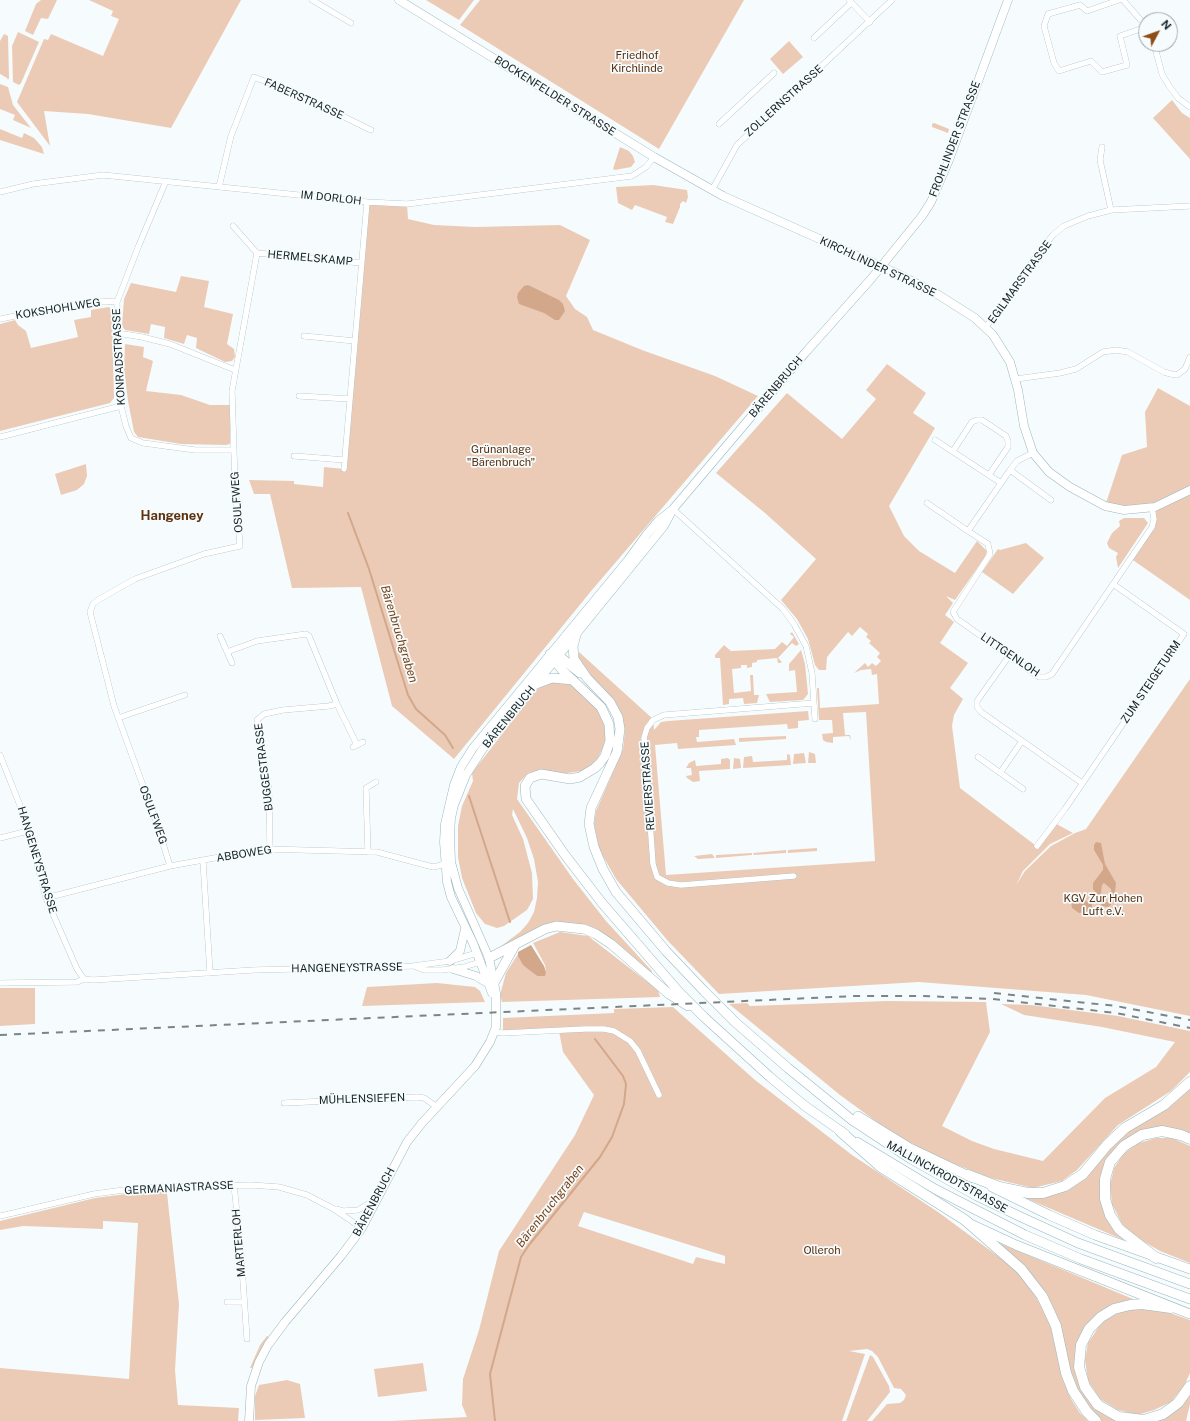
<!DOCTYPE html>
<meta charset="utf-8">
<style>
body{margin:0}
#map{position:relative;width:1190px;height:1421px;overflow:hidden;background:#f6fcfd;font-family:"Public Sans",sans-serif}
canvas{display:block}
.north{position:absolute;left:1138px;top:12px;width:40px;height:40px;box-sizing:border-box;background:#f6fcfd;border:1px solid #9ca4a6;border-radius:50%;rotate:49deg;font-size:11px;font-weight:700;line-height:16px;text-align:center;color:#152124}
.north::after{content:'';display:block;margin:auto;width:14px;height:18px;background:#8d4c18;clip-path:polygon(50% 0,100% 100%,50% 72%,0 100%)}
</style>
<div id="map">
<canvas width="1190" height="1421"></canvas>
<div class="north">N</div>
</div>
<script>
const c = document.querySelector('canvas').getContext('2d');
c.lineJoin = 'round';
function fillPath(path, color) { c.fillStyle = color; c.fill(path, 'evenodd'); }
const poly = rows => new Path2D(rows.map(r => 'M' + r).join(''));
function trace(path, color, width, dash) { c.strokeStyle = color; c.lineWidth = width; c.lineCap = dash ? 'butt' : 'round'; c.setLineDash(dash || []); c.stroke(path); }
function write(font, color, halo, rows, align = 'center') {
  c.font = font + ' "Public Sans",sans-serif'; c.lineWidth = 3.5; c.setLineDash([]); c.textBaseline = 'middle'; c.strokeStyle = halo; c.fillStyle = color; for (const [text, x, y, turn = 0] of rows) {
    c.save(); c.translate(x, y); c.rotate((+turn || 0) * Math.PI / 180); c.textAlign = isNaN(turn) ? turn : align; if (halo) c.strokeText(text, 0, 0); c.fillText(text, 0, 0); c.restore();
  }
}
fillPath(poly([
 [41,0,57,0,48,19,41,18,33,35,25,31,36,4],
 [89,0,241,0,171,128,88,114,44,111,50,146,17,102,44,39,48,40,51,34,103,56,119,19,111,16,113,11],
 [426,0,474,0,459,20],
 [480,0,744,0,659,149,460,25],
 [18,32,39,42,21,83,19,85,13,82,12,46],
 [4,34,8,36,9,78,8,80,7,78,0,74,0,41],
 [789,41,803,57,783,74,770,59],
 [0,84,8,87,13,105,31,128,13,120,15,115,0,109],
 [1172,100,1182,113,1190,118,1190,159,1153,118],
 [934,123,949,129,948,133,932,127,932,124],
 [0,129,22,138,24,133,34,138,42,147,44,154,0,140],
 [620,147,629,151,633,156,635,162,631,167,615,170,613,169],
 [653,185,687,190,688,197,686,203,683,201,680,204,680,207,673,224,665,222,667,217,635,205,632,210,618,203,616,187],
 [367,202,407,204,408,219,434,225,475,227,560,225,590,240,566,296,575,309,587,317,593,330,642,350,715,376,758,396,592,590,454,759,392,706,361,587,292,588,270,494,254,494,249,480,294,481,294,484,323,487,324,467,344,469],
 [181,276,209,281,204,307,233,314,227,344,234,349,235,357,232,361,225,362,196,348,197,338,187,335,184,344,164,338,165,327,151,324,149,334,125,330,122,326,124,299,131,283,176,292],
 [109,307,112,310,114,398,110,403,0,431,0,324,15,320,18,325,26,331,31,348,78,337,74,320,91,317,91,310],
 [125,344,144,347,143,357,153,361,146,391,181,395,210,405,230,405,230,444,226,445,181,444,138,437,134,432,128,401,124,369],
 [887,364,926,393,913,413,935,428,889,506,904,536,919,551,955,573,977,541,987,551,985,557,955,600,946,596,953,603,945,615,954,622,940,643,968,663,950,688,963,699,954,715,952,726,960,788,1035,845,1053,822,1073,833,1050,844,1023,871,1016,885,1025,871,1051,846,1075,833,1086,829,1190,679,1190,1016,1086,995,919,982,719,994,668,941,616,879,599,849,594,824,596,811,623,749,625,730,620,712,581,665,577,657,579,656,579,652,653,719,654,730,661,722,668,721,808,711,809,720,798,721,798,728,788,729,787,724,699,730,699,737,696,737,697,742,734,739,736,745,678,749,677,743,655,745,666,875,875,861,866,712,843,713,845,735,850,735,851,741,849,736,833,737,833,743,826,742,823,740,822,734,833,733,832,720,819,720,817,688,819,688,820,708,879,704,877,674,872,675,871,669,861,670,854,673,865,663,868,667,872,663,876,666,881,661,877,657,880,653,869,643,871,641,866,637,868,634,860,627,852,636,848,632,827,657,826,670,819,670,815,665,808,639,797,619,781,600,816,559,765,513,716,473,787,393,842,439,876,399,866,390],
 [1158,388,1190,406,1190,600,1130,558,1152,527,1153,508,1105,506,1122,455,1147,447,1145,412],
 [86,464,87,476,84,484,77,490,61,495,55,474],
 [1124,518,1144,518,1148,523,1118,568,1116,557,1118,553,1109,548,1107,543,1112,533,1120,526,1119,521],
 [1026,543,1044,558,1013,594,982,572,998,549,1000,550],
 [792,632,799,644,796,646,792,643,778,658,782,662,780,663,778,663,777,658,757,660,757,662,752,663,752,667,747,668,747,665,741,665,741,668,732,669,734,693,751,691,750,675,753,675,754,695,759,695,757,703,744,704,743,698,729,699,729,704,723,705,720,658,715,658,715,655,724,645,731,651,775,649,782,642,787,646,794,637,790,634],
 [801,650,805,664,808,694,803,700,770,702,766,694,797,692,795,670,789,671,789,664],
 [552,681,570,684,581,692,599,709,606,728,607,738,604,747,595,762,582,771,561,774,539,770,528,773,519,783,517,799,573,879,606,921,652,971,651,973,588,927,573,923,556,922,496,950,520,932,528,923,534,912,537,898,538,882,534,859,527,838,513,809,512,815,523,839,532,873,533,899,527,910,504,926,497,928,485,924,476,913,462,878,458,857,458,826,462,806,473,781,472,773,536,690],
 [786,736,786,739,739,742,739,738],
 [809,752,815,754,816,763,808,763],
 [804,753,806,763,793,764,794,754],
 [787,754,790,755,791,765,743,768,744,757,752,756,753,762,787,760],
 [728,758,730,760,730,769,699,771,700,781,693,782,687,778,686,776,692,775,691,768,686,768,689,763,695,760,696,766,721,764,721,759],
 [734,758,740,759,741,768,733,769],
 [817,848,817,851,788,853,788,850],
 [786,850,786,853,754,855,753,853],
 [752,853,752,855,716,858,716,855],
 [712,854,715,858,698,859,694,856],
 [560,932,588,936,658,990,660,997,502,1002,500,995,506,973,518,954,525,965,537,976,545,975,546,972,545,965,533,943],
 [437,983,475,987,480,991,485,1002,362,1006,367,987],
 [0,988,35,988,35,1024,0,1026],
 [887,1001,986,1002,990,1032,942,1126,972,1141,994,1149,1043,1161,1105,1098,1156,1067,1175,1042,1102,1027,1024,1015,1001,1004,1031,1005,1118,1016,1190,1031,1190,1072,1171,1091,1118,1125,1077,1170,1062,1181,1033,1188,991,1178,941,1159,892,1133,840,1095,729,1004,747,1003,750,1006],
 [673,1007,755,1080,852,1155,938,1212,1014,1268,1030,1288,1042,1307,1051,1328,1062,1378,1071,1399,1080,1413,1088,1421,872,1421,887,1404,900,1403,904,1400,906,1395,901,1389,894,1388,878,1357,872,1351,867,1349,849,1351,865,1354,842,1421,391,1421,467,1417,462,1405,463,1379,479,1330,499,1251,575,1135,594,1095,563,1052,559,1031,503,1033,503,1018,614,1013,614,1009],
 [584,1212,725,1256,725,1264,696,1257,693,1264,578,1226],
 [1190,1087,1190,1135,1146,1129,1133,1134,1117,1146,1101,1183,1124,1240,1023,1197,1053,1194,1117,1139],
 [1156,1138,1172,1138,1190,1146,1190,1263,1160,1251,1137,1238,1122,1224,1112,1204,1110,1185,1114,1168,1124,1153,1139,1143],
 [164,1191,167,1193,179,1304,175,1370,178,1405,239,1408,238,1421,0,1421,0,1368,129,1379,138,1223,103,1221,103,1229,23,1226,0,1230,0,1221,95,1198,142,1192],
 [999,1243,1133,1299,1122,1302,1099,1314,1076,1358,1097,1408,1106,1416,1120,1421,1100,1421,1076,1389,1069,1372,1056,1318],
 [1145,1308,1170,1313,1190,1320,1190,1373,1184,1386,1171,1402,1154,1410,1137,1415,1118,1410,1100,1399,1088,1381,1085,1360,1088,1343,1102,1322,1122,1311],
 [267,1336,269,1337,252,1368,250,1368,260,1345],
 [870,1355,873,1357,889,1386,890,1392,867,1421,846,1421],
 [423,1363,427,1391,378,1397,374,1369],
 [287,1380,300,1384,305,1418,255,1420,255,1396,259,1385],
 [1190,1395,1190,1404,1186,1421,1152,1421]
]), '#ebcbb6');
fillPath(poly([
 [528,285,559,300,563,304,565,311,559,320,555,320,544,313,519,304,517,297,518,293,524,286],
 [1096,842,1101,843,1105,864,1116,883,1114,902,1108,907,1101,906,1102,901,1111,903,1112,898,1111,889,1104,883,1102,885,1100,899,1092,901,1092,908,1086,912,1079,913,1072,908,1071,901,1073,896,1077,893,1085,901,1089,902,1096,893,1093,889,1093,883,1103,870,1103,865,1094,850,1094,845],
 [531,945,544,966,546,972,545,976,537,976,523,965,518,956,518,952]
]), '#d3a78a');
trace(poly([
 [348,513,369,569,408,695,416,709,445,735,453,748],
 [469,796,510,922],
 [495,1421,490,1374,521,1257,529,1245,600,1157,612,1137,624,1104,626,1084,623,1076,595,1039]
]), '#d3a78a', 2);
const minor = poly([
 [312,0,351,23],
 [849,0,870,22],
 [1119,0,1087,11,1080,5,1048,14,1044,26,1054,63,1059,71,1091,61,1102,72,1127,65,1120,36,1146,27],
 [1123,0,1146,26],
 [814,38,851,3],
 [1154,44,1162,74,1169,86,1178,98,1190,107],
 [719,124,774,73],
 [1102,147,1100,160,1111,210],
 [166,181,139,245,117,302,118,377,121,406,126,426,131,438,143,443,195,450,233,450],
 [219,187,231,136,254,77,299,95,371,130],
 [712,190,737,145,892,0],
 [0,192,33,184,103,175,367,202,407,204,632,176,646,167,654,157],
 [233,226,257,253,361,263],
 [0,319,69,305,102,301,117,302],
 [986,327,1040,251,1053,235,1064,226,1088,216,1111,210,1190,206],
 [117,333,142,337,170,344,235,370],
 [304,336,355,341],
 [1016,379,1060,373,1076,369,1103,352,1116,350,1128,352,1164,372,1171,374,1177,375,1185,369,1190,357],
 [299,396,350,399],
 [0,437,121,406],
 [935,440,1001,483],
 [953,451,972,422,977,420,982,420,1006,436,1008,441,1008,447,989,475],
 [1033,453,1017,461,1010,470,968,531,988,544,990,554,953,612,957,619,1039,677,1046,677,1052,674,1152,527,1154,519,1152,508],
 [294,456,345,460],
 [344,469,367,202],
 [1010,470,1051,500],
 [927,503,968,531],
 [673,509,783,609,794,624,806,646,812,673,815,719],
 [220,636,232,663],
 [227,652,257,641,306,634,309,636,337,704,357,745],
 [1009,656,977,701,977,707,981,712,1082,783],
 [118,718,185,695],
 [353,747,363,742],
 [0,755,25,818,46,898,77,969,84,979,93,980,254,970,413,966,450,961,477,953],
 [978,757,1023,789],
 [1000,773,1022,741],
 [0,838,28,831],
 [1037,846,1065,809,1184,634,1113,584],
 [270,848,269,790,257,720,264,714,283,710,329,706,337,704],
 [368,852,366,788,376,782],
 [203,861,210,973],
 [170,866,157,824,114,706,90,612,93,604,98,600,135,579,204,554,240,546,235,483,232,391,257,253],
 [794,876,681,885,668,883,657,877,653,864,644,738,647,728,653,720,664,715,814,703],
 [46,898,170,866,264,849,377,852,429,866,434,867,445,864],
 [414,966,424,970,442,970,464,967,480,962],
 [0,983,77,982,84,979],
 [494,1032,503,1033,585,1029,604,1029,614,1031,630,1041,638,1051,659,1095],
 [284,1103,417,1097,424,1098,437,1107],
 [234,1185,241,1252,247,1339],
 [336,1209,343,1211,358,1210,375,1200],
 [0,1216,94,1194,124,1190,157,1187,251,1185,279,1187,307,1195,332,1208,362,1228],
 [227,1302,244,1302]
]);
const secondary = poly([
 [399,0,654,157,723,196,896,273,937,294,975,318,993,335,1010,362,1018,390,1024,426,1033,453,1049,472,1070,487,1105,506,1124,510,1155,507,1190,490],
 [450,961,460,951,465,929],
 [453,969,476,976,489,984],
 [492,993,473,943,451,897,447,882,444,842,445,824,454,785,461,767,473,748,628,560,647,534,658,521,672,510],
 [249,1421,251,1386,259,1362,268,1345,285,1322,341,1256,362,1228,407,1142,422,1123,475,1066,490,1042,496,1027,496,993,489,958,458,888,451,862,450,834,451,818,454,805,466,775,482,750,664,526,673,509,805,353,871,279,922,216,931,202,949,160,1008,0]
]);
const trunk = poly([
 [576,635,573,646,574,659,587,678,610,702,618,717,620,729,617,752,591,808,589,824,594,847,603,869,616,892,666,951,704,991,735,1022,788,1068,852,1120,911,1159,977,1196,1021,1217,1078,1243,1190,1284],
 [550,654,562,670,601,707,609,724,610,741,605,756,600,763,595,768,580,777,570,779,541,774,530,778,525,786,526,799,565,855,602,903,679,992,704,1017,770,1077,805,1106,845,1134],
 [550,654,559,656,580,673],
 [536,684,552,678,573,680],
 [489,958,545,929,556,926,584,929,596,934,611,944,669,994,688,1006],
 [494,983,515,945],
 [858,1116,910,1148,973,1178],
 [857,1142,935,1189,1025,1235,1081,1259,1190,1299],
 [992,1187,1049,1215,1095,1235,1190,1269],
 [973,1225,1016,1245,1190,1314]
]);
const motorway = poly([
 [840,1131,881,1167,965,1220,1021,1269,1042,1296,1050,1313,1056,1326,1066,1373,1073,1391,1087,1412,1096,1421],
 [968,1175,999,1187,1028,1193,1043,1193,1065,1186,1083,1174,1107,1145,1125,1128,1164,1105,1190,1082],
 [1156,1258,1119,1229,1110,1215,1105,1199,1105,1179,1110,1162,1124,1146,1142,1135,1162,1131,1181,1135,1190,1139],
 [1171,1308,1142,1304,1130,1305,1114,1309,1101,1317,1089,1329,1081,1345,1079,1367,1085,1387,1098,1405,1119,1417,1144,1420,1163,1414,1178,1403,1190,1386]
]);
trace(minor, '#99b8bf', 6);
trace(secondary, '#99b8bf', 9);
trace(trunk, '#99b8bf', 10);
trace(motorway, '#99b8bf', 11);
trace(minor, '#fff', 5.5);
trace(secondary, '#fff', 8);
trace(trunk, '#fff', 9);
trace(motorway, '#fff', 10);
trace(poly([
 [994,993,1116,1006,1190,1020],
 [0,1035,855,996,923,996,993,999,1116,1013,1190,1028]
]), '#7b8587', 2, [7, 7]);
write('11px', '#592f0e', '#f6fcfd', [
 ["Friedhof",637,56],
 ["Kirchlinde",637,69],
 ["Grünanlage",501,450],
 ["\"Bärenbruch\"",501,463],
 ["KGV Zur Hohen",1103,899],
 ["Luft e.V.",1103,912],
 ["Olleroh",822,1251]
]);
write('11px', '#152124', '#f6fcfd', [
 ["BOCKENFELDER STRASSE",555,96,32],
 ["FABERSTRASSE",304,99,24],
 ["ZOLLERNSTRASSE",784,101,-42],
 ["FROHLINDER STRASSE",955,139,-69],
 ["IM DORLOH",331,198,6],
 ["HERMELSKAMP",310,258,5],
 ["KIRCHLINDER STRASSE",878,267,25],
 ["EGILMARSTRASSE",1020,282,-54],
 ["KOKSHOHLWEG",58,309,-9],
 ["KONRADSTRASSE",119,357,-93],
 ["BÄRENBRUCH",776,387,-50],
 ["OSULFWEG",237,502,-94],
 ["LITTGENLOH",1010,655,34],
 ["ZUM STEIGETURM",1151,682,-56],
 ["BÄRENBRUCH",509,717,-51],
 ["BUGGESTRASSE",264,767,-97],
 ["REVIERSTRASSE",648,786,-94],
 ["OSULFWEG",153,815,70],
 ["ABBOWEG",244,854,-9],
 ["HANGENEYSTRASSE",37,860,73],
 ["HANGENEYSTRASSE",347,968,-1],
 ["MÜHLENSIEFEN",362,1099,-2],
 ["MALLINCKRODTSTRASSE",947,1177,29],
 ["GERMANIASTRASSE",179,1188,-3],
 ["BÄRENBRUCH",374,1202,-62],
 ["MARTERLOH",239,1243,-95]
]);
write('italic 12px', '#763f13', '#f6fcfd', [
 ["Bärenbruchgraben",399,634,73],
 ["Bärenbruchgraben",550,1206,-52]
]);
write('bold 13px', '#5f320f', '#f6fcfd', [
 ["Hangeney",172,516]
]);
</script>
